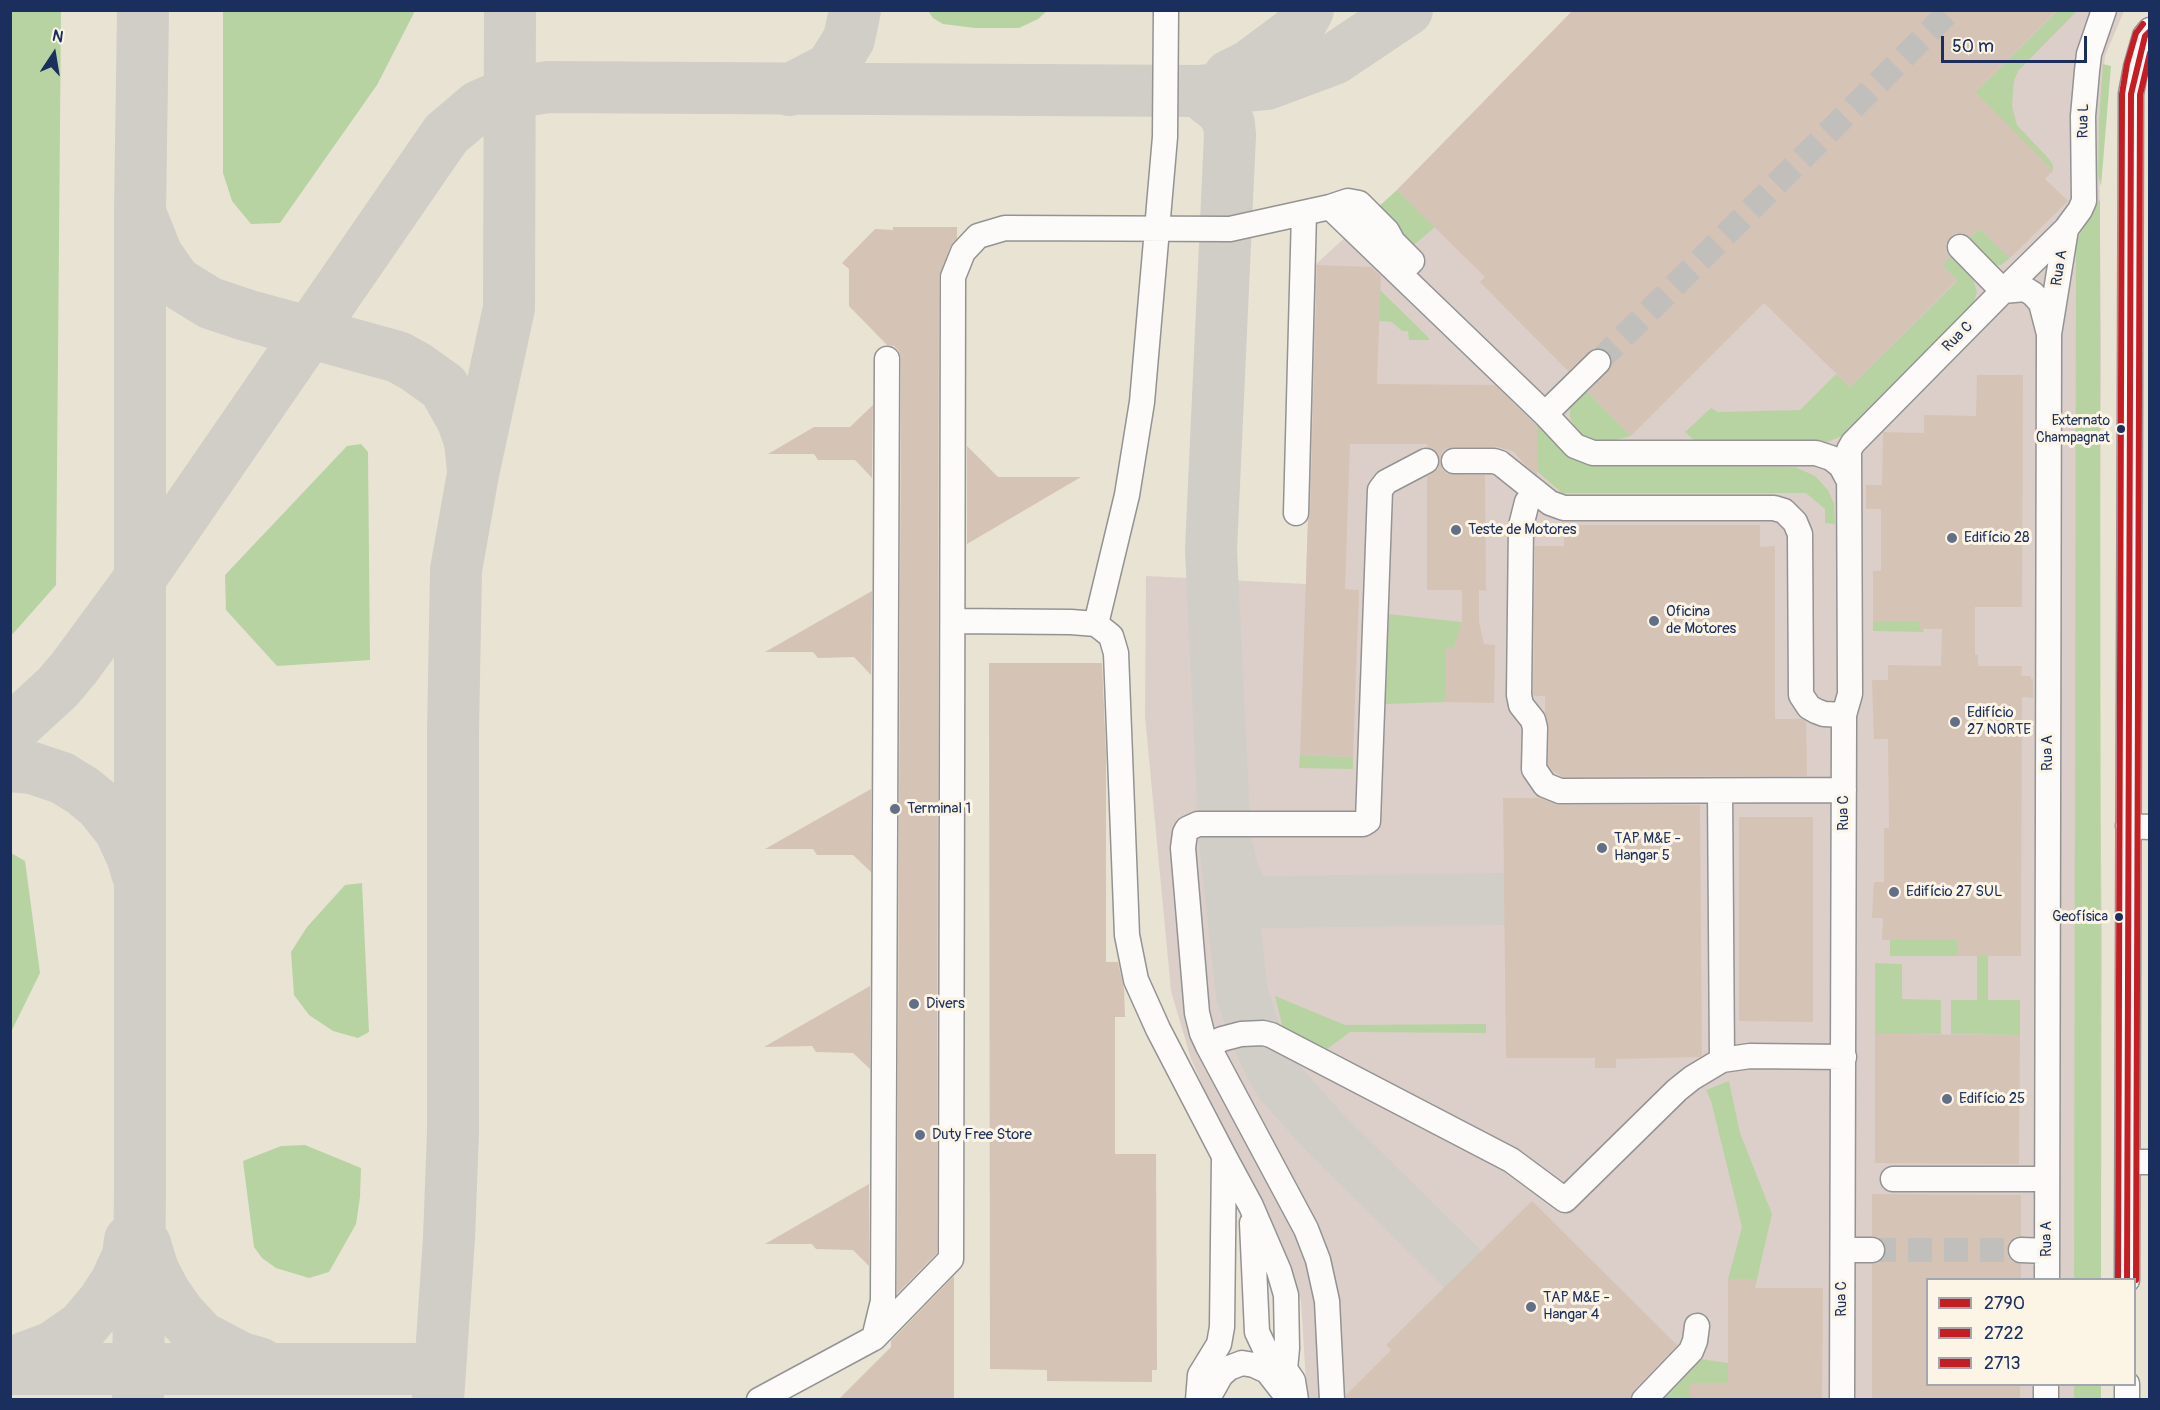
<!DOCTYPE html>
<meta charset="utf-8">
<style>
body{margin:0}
#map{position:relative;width:2160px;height:1410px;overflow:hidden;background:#e9e3d4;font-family:Pangolin,sans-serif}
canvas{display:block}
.frame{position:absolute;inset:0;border:12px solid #1b2f5e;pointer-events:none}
.legend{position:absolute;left:1926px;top:1278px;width:210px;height:108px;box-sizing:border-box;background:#fcf5e5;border:2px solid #a2a6af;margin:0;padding:8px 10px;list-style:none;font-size:18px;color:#1b2f5e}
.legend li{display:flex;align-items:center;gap:12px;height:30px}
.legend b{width:30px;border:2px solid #a2a6af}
.north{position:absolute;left:24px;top:24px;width:60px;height:60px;-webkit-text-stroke:4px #fcf5e5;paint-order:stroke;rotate:12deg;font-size:16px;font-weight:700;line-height:24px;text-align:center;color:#1b2f5e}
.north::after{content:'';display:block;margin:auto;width:21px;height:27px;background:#1b2f5e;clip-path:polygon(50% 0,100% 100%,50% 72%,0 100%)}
.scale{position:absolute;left:1941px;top:36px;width:146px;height:27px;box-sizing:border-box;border:3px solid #1b2f5e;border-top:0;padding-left:8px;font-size:18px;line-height:21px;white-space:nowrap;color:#1b2f5e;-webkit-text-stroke:4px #fcf5e5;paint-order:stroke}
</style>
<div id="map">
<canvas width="2160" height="1410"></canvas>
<div class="frame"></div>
<ul class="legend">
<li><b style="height:8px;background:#c61d23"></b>2790</li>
<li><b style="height:8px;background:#c61d23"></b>2722</li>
<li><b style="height:8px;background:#c61d23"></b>2713</li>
</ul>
<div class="north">N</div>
<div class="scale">50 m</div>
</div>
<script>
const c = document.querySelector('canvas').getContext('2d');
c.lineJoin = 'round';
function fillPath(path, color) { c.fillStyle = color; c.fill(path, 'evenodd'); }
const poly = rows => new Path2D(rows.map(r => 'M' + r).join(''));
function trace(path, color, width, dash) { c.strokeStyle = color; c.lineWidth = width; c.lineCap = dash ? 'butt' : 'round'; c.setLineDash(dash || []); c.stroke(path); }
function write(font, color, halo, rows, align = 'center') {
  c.font = font + ' Pangolin,sans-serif'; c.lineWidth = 6; c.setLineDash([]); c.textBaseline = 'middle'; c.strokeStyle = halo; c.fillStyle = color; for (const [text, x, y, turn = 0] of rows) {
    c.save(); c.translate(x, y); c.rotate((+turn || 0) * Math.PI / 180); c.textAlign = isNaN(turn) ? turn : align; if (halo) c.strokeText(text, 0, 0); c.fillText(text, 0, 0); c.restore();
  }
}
fillPath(poly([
 [1573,11,2124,11,2105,56,2099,118,2101,344,2099,690,2102,933,2101,1279,1928,1280,1928,1384,2101,1385,2101,1399,1307,1399,1301,1301,1295,1279,1281,1243,1205,1091,1191,1059,1171,991,1145,716,1146,576,1306,584,1315,265,1397,190]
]), '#dccfc9');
fillPath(poly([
 [11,10,61,11,56,585,11,636],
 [223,11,415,11,377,85,280,223,251,224,232,201,223,173],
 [928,11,1047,11,1038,19,1019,28,975,28,943,24,933,18],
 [2057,11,2077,11,2018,71,2014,81,2012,106,2017,125,2049,159,2053,165,2053,171,1975,92],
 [2103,64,2111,66,2101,186,2098,175,2099,118],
 [1397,190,1435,227,1415,244,1404,244,1374,211],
 [2100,199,2101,1279,2074,1280,2076,241],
 [1980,229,2010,258,2001,265,1994,265,1967,240],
 [1951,256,1973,279,1977,292,1973,305,1853,429,1842,436,1827,442,1818,442,1695,441,1685,432,1711,408,1718,412,1800,410,1836,374,1850,387,1957,281,1942,265],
 [1380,290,1429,338,1429,340,1409,340,1408,331,1402,331,1392,322,1379,321],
 [1584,388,1631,436,1603,443,1587,440,1579,433,1574,427,1570,417,1570,405],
 [1537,425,1572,457,1589,464,1795,467,1815,476,1828,490,1834,504,1835,524,1825,523,1825,509,1806,493,1562,493,1537,471],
 [361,444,368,452,370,660,277,666,226,610,225,575,347,446],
 [1389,614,1462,622,1454,648,1445,648,1445,702,1385,704],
 [1873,622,1919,622,1924,632,1873,631],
 [1300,755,1353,757,1353,769,1299,768],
 [11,853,25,861,40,973,11,1032],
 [362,883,369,1032,358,1038,333,1031,309,1015,294,995,291,952,307,927,345,885],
 [1890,940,1957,940,1957,956,1890,956],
 [1977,956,1988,956,1988,1000,2020,1000,2020,1035,1951,1034,1951,1000,1977,1000],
 [1875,963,1902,964,1902,999,1941,1000,1941,1034,1875,1034],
 [1275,996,1345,1025,1486,1024,1486,1033,1350,1032,1327,1049,1283,1029],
 [1729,1081,1740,1133,1772,1214,1755,1288,1755,1279,1728,1279,1742,1227,1711,1101,1706,1090],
 [305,1145,361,1168,360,1197,356,1224,329,1272,309,1278,276,1268,262,1258,254,1247,243,1161,281,1146],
 [1694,1358,1728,1363,1728,1383,1689,1383,1689,1399,1644,1400],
 [2074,1385,2101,1385,2101,1399,2074,1399]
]), '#b8d3a2');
trace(poly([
 [1229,76,1249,66,1296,31,1308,10],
 [789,90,831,68,849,39,855,10],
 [1198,91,1223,111,1229,124,1230,135,1211,550,1225,842,1242,994,1255,1033,1273,1071,1282,1085,1325,1133,1463,1269],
 [143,220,157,255,176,282,210,303,246,315,398,357,416,367,444,387,463,421,470,442,473,470],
 [10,731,58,687,74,668,141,577,446,134,479,106,509,93,548,87,1198,91,1267,84,1334,59,1407,10],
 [10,766,32,768,62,778,83,791,100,805,120,830,132,856,137,873],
 [1228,851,1233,873,1242,892,1249,897,1262,902,1503,899],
 [145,1244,153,1270,165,1293,179,1313,201,1337,241,1358,259,1363],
 [10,1363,53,1347,83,1326,103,1302,116,1282,128,1256,130,1240],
 [10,1369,440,1369],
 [138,1400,140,1187,140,213,143,10],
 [438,1400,449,1238,453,1132,453,734,456,570,473,474,509,308,510,10]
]), '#d0cec7', 52);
fillPath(poly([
 [1573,10,2057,10,1975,92,2053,171,2045,179,2068,201,2010,258,1980,229,1970,237,1963,233,1956,233,1951,236,1946,244,1946,251,1950,257,1942,265,1957,280,1850,387,1764,303,1631,436,1588,392,1611,366,1612,359,1609,352,1602,348,1594,348,1568,371,1480,282,1485,277,1397,190],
 [893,227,957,227,957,238,950,247,939,277,937,1253,897,1294,901,359,899,351,894,346,887,345,849,306,849,269,842,263,875,229,893,230],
 [1317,265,1371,267,1381,276,1377,384,1495,385,1537,426,1537,475,1525,465,1514,452,1498,447,1453,447,1446,449,1442,453,1440,460,1438,454,1433,449,1427,447,1427,444,1350,444,1345,589,1359,590,1353,757,1300,755,1308,521,1310,513],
 [1977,375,2023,375,2022,607,1975,607,1975,655,1978,655,1978,666,2022,666,2021,676,2031,676,2031,679,2033,679,2033,698,2022,697,2021,956,1957,956,1957,940,1882,940,1883,918,1872,918,1874,882,1884,882,1884,828,1889,828,1888,739,1874,739,1872,680,1888,680,1888,665,1941,666,1942,629,1919,629,1919,622,1873,622,1873,571,1881,571,1881,509,1866,509,1866,485,1882,485,1883,432,1924,433,1924,415,1976,416],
 [873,405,872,478,855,460,818,460,814,454,768,454,814,427,850,427],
 [967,446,998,477,1081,477,967,544],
 [1440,462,1442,469,1447,474,1485,475,1486,591,1479,590,1479,622,1484,644,1495,645,1494,703,1445,702,1445,647,1454,648,1462,622,1462,590,1427,590,1427,477,1438,469],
 [1564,525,1760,525,1760,547,1775,546,1775,719,1802,719,1806,722,1807,776,1563,777,1553,771,1548,765,1549,728,1545,713,1545,696,1534,696,1533,694,1535,546,1564,546],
 [872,591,871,675,854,657,818,658,813,652,765,652],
 [989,663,1102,663,1106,753,1106,962,1118,962,1124,989,1125,1017,1115,1017,1115,1154,1156,1154,1157,1370,1152,1370,1152,1382,1047,1381,1047,1370,990,1369],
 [871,789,871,872,853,855,817,855,813,849,765,849],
 [1503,798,1539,798,1560,805,1700,805,1702,1055,1700,1057,1616,1059,1616,1068,1595,1068,1595,1058,1506,1058],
 [1739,817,1813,817,1813,1022,1739,1021],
 [870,986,870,1069,853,1053,816,1052,812,1046,764,1047],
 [1875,1034,2020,1035,2019,1164,1875,1163],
 [869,1184,869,1266,853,1250,816,1249,812,1244,765,1244],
 [1872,1194,2021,1195,2021,1236,2015,1237,2009,1242,2007,1250,2008,1256,2013,1262,2021,1264,2021,1280,1928,1280,1928,1384,2020,1384,2020,1400,1872,1400,1872,1264,1880,1262,1885,1257,1886,1251,1884,1242,1879,1237,1872,1236],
 [1532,1201,1677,1345,1634,1390,1630,1400,1346,1400,1346,1395,1391,1350,1386,1345],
 [954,1276,954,1400,838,1400,891,1347,891,1341],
 [1728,1279,1755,1279,1755,1288,1823,1288,1822,1400,1689,1400,1689,1383,1728,1383]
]), '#d5c3b6');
trace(poly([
 [1598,362,1951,10],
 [1872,1250,2021,1250]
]), '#c0bfbc', 24, [24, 12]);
const minor = poly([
 [1330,207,1545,414],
 [1960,247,2003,291,2066,229,2080,210,2084,201,2083,116,2087,71,2089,54,2104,10],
 [887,359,883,1301,874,1338,951,1259,953,277,963,252,978,236,1005,228,1230,229,1330,207,1348,201,1359,203,1387,231,1393,242,1412,261,1400,273],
 [1598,362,1545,414,1575,446,1593,453,1816,453,1831,458,1841,466,1848,479],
 [1454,461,1494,461,1500,463,1550,503,1564,508,1774,508,1784,511,1795,522,1800,534,1801,695,1809,707,1816,711,1824,714,1844,715],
 [1535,491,1527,502,1521,526,1519,695,1521,705,1533,720,1535,728,1534,769,1545,785,1560,791,1844,790],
 [1296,513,1304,213],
 [953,621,1071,622,1096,624,1111,636,1116,653,1127,935,1136,980,1158,1029,1224,1156],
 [1096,624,1127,495,1142,402,1165,137,1166,10],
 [1720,791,1722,1060],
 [2128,826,2150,827],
 [1208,1046,1202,1033,1197,1013,1183,848,1185,833,1187,829,1198,824,1363,824,1368,821,1380,490,1386,482,1426,461],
 [2128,1162,2150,1162],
 [1893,1179,2047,1179],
 [1252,1223,1257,1332,1265,1349,1285,1369,1293,1381,1296,1400],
 [1843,1250,1872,1250],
 [2021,1250,2047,1251],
 [2047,1280,2049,334,2066,229],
 [2127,1280,2131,94,2136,67,2145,36,2150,30],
 [2127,1384,2127,1400],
 [759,1400,874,1338],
 [1198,1400,1200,1375,1219,1344,1222,1327,1224,1156,1251,1206,1279,1271,1286,1295,1287,1348,1285,1369,1280,1386],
 [1207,1400,1221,1375,1229,1368,1242,1363,1254,1365,1267,1371,1281,1389],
 [1332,1400,1327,1301,1318,1260,1306,1229,1208,1046,1222,1039,1241,1034,1263,1033,1271,1035,1511,1160,1565,1200,1677,1090,1692,1078,1722,1060,1750,1056,1844,1057],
 [1644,1400,1691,1351,1695,1341,1697,1326],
 [1842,1400,1844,722,1844,715,1850,694,1849,450,1853,443,2003,291,2025,289,2033,294,2041,303,2049,334],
 [2046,1400,2046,1384]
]);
trace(minor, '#939393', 27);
trace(minor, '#fcfbf9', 24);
trace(poly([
 [2127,1280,2131,94,2145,36,2150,31]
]), '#c61d23', 6);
trace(poly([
 [2136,1280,2140,95,2150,53]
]), '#c61d23', 6);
trace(poly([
 [2118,1280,2122,94,2127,64,2136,33,2143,24]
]), '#c61d23', 6);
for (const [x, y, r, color] of [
 [2121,429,5,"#1b2f5e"],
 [1456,530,6,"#636e87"],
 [1952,538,6,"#636e87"],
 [1654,621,6,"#636e87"],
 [1955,722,6,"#636e87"],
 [895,809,6,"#636e87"],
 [1602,848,6,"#636e87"],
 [1894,892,6,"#636e87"],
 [2119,917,5,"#1b2f5e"],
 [914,1004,6,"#636e87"],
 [1947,1099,6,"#636e87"],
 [920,1135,6,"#636e87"],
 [1531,1307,6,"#636e87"]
]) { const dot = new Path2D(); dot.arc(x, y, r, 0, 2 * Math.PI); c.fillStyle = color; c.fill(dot); trace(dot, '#fcf5e5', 2); }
write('14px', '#1b2f5e', '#fcf5e5', [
 ["Externato",2110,421],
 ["Champagnat",2110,438],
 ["Geofísica",2108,917]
], 'right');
write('15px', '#1b2f5e', '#fcf5e5', [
 ["Rua L",2084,121,-89],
 ["Rua A",2060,268,-81],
 ["Rua C",1958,337,-45],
 ["Rua A",2048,753,-90],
 ["Rua C",1844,813,-90],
 ["Rua A",2047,1239,-90],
 ["Rua C",1842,1299,-90]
]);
write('15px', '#1b2f5e', '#fcf5e5', [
 ["Teste de Motores",1468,530],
 ["Edifício 28",1964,538],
 ["Oficina",1666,612],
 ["de Motores",1666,629],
 ["Edifício",1967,713],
 ["27 NORTE",1967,730],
 ["Terminal 1",907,809],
 ["TAP M&E -",1614,839],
 ["Hangar 5",1614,856],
 ["Edifício 27 SUL",1906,892],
 ["Divers",926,1004],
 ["Edifício 25",1959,1099],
 ["Duty Free Store",932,1135],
 ["TAP M&E -",1543,1298],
 ["Hangar 4",1543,1315]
], 'left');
</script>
